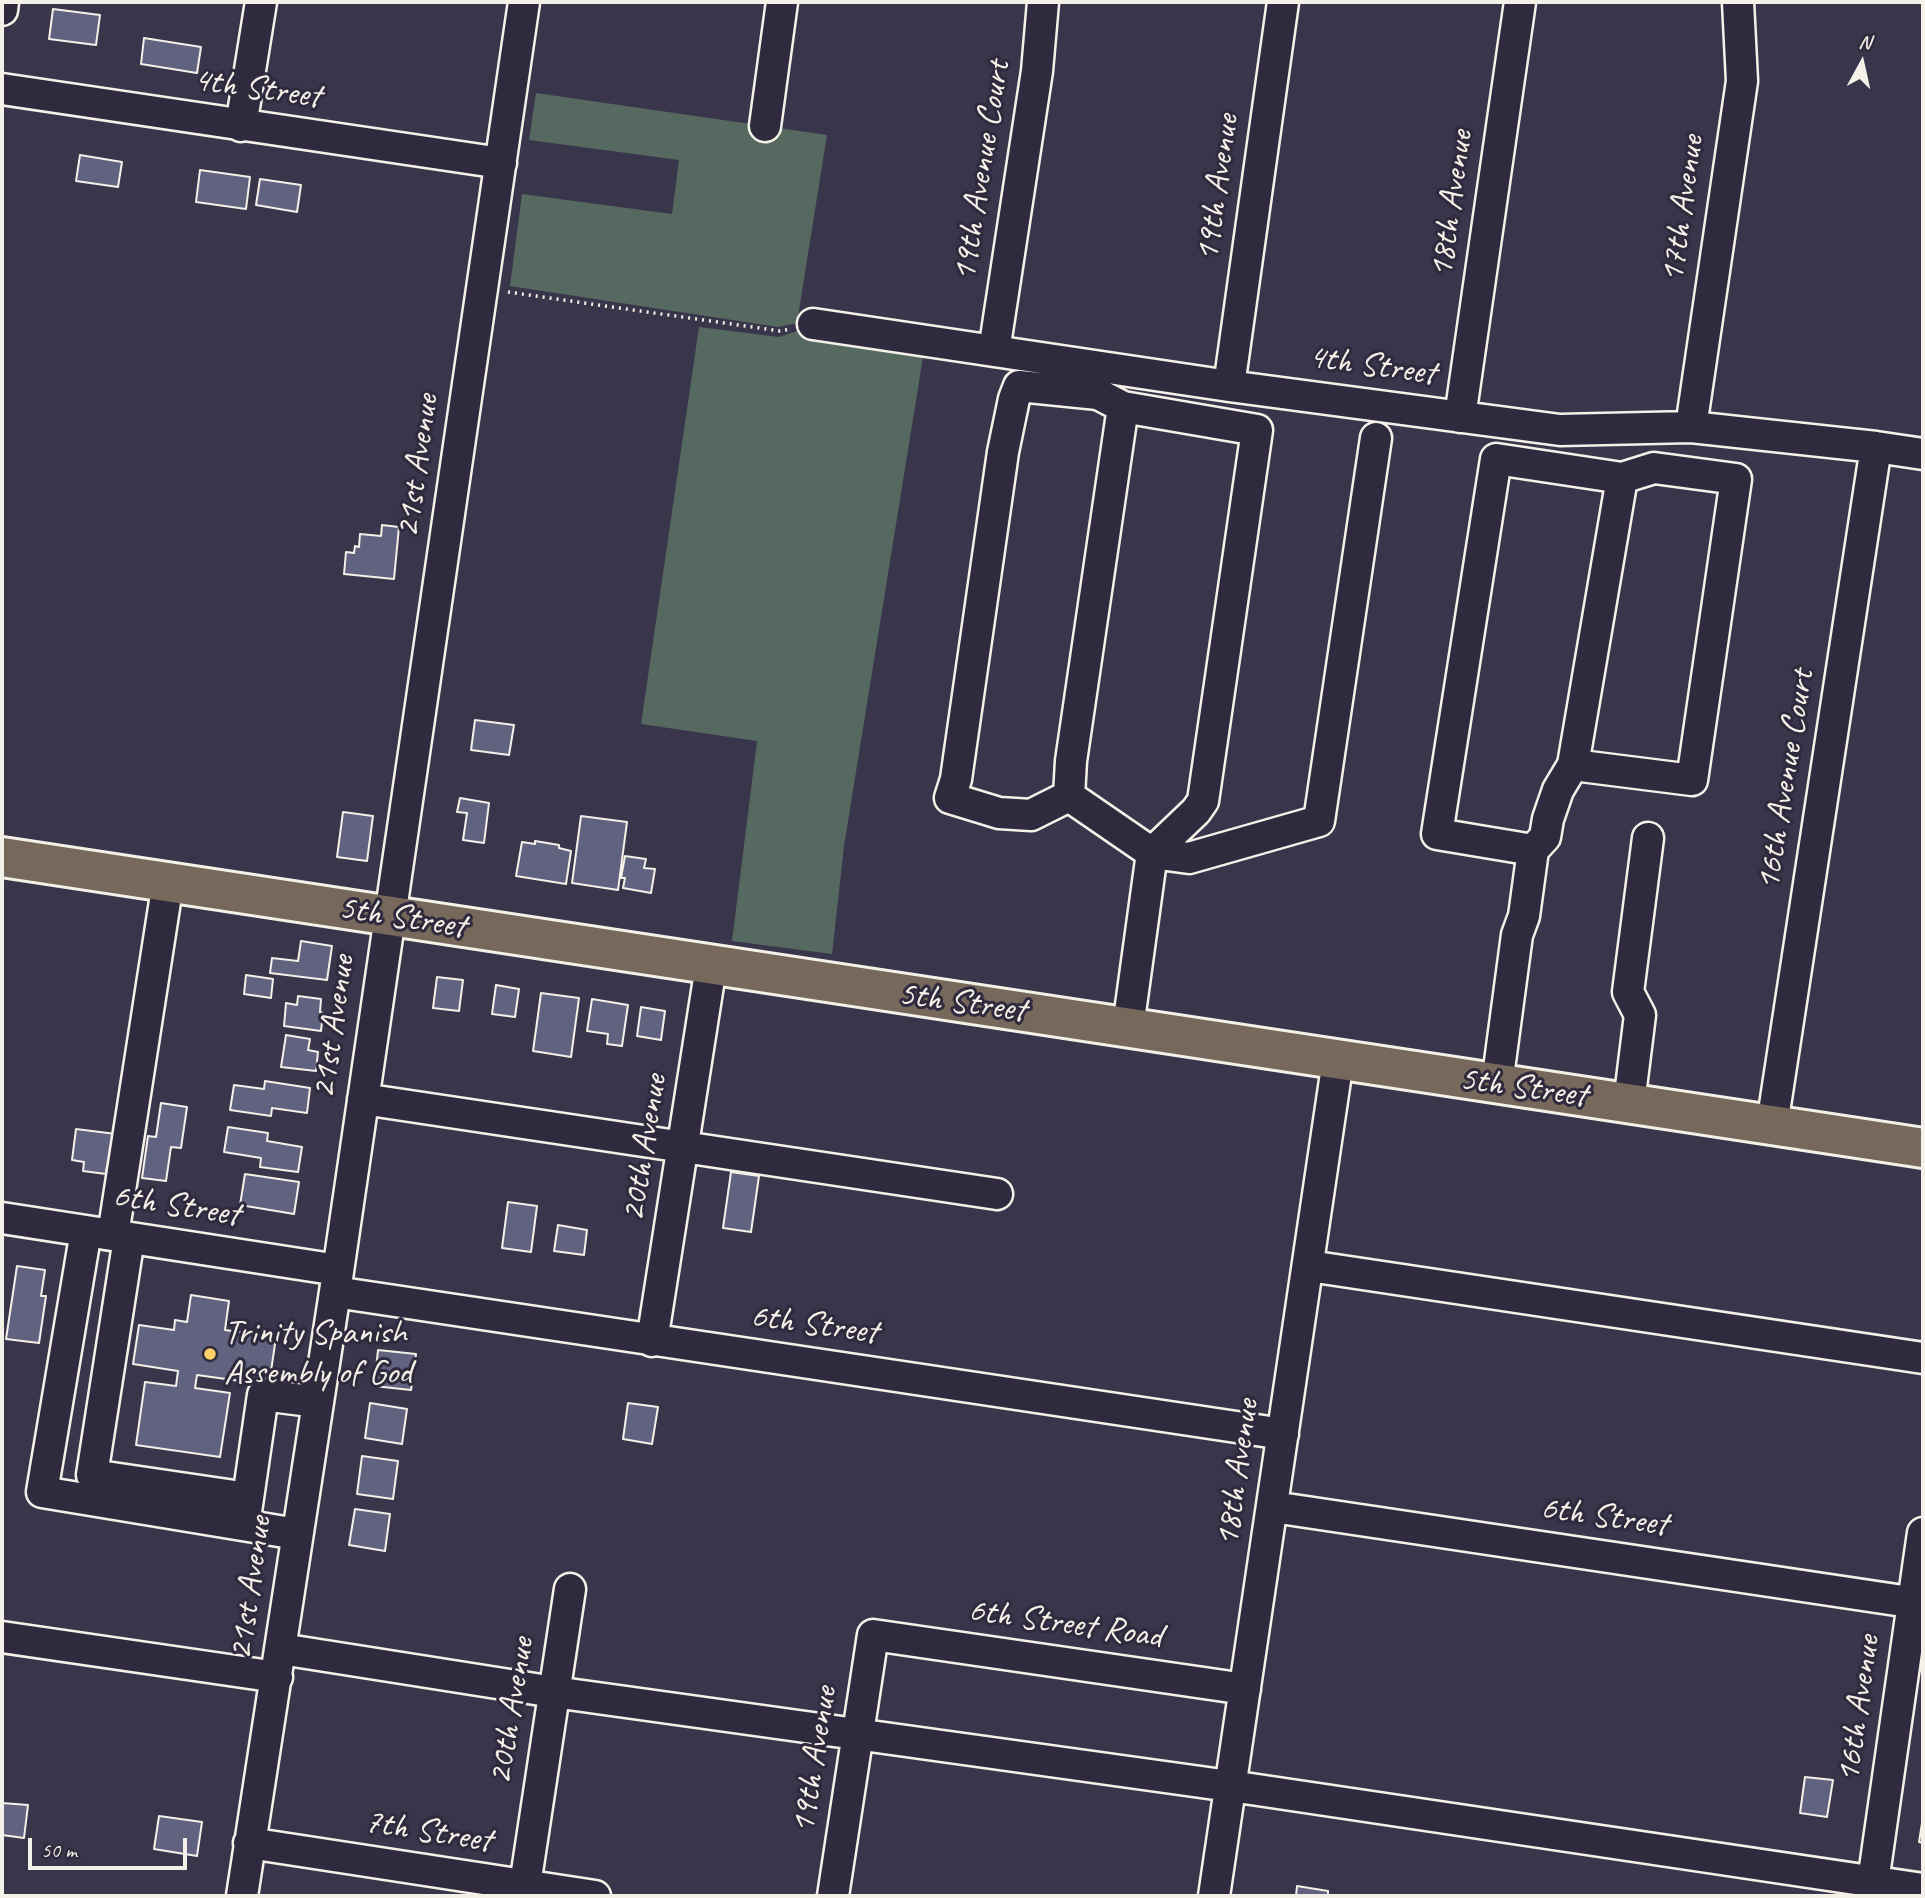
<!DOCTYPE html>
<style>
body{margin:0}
#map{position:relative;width:1925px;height:1898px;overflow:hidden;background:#39354a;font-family:Caveat,sans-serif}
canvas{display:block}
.frame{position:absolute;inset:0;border:4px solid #f4f1e8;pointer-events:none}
.north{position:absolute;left:1827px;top:28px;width:70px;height:70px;-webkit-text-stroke:5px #2f2a3d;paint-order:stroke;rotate:8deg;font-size:19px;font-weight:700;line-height:28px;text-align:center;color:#f4f1e8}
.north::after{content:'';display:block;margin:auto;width:24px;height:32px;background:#f4f1e8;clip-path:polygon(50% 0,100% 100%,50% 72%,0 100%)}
.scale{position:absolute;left:28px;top:1838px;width:159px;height:32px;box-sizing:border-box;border:4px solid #f4f1e8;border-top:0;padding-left:9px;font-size:21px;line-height:24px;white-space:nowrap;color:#f4f1e8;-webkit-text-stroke:5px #2f2a3d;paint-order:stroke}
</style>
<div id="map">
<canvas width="1925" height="1898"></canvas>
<div class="frame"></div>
<div class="north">N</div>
<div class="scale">50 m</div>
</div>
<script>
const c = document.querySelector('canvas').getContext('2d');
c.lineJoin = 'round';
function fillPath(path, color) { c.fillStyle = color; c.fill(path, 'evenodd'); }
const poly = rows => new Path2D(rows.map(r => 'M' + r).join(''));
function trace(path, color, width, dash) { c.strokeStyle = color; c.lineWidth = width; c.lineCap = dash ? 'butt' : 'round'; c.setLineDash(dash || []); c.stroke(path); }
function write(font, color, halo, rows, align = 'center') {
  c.font = font + ' Caveat,sans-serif'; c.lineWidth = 6; c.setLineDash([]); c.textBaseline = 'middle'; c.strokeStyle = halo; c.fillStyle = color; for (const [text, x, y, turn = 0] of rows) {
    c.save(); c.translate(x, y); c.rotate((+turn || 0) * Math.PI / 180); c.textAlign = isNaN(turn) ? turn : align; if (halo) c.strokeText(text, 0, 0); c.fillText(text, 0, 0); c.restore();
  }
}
fillPath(poly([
 [536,93,827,135,797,323,778,327,510,286,522,194,672,214,679,160,529,140],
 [699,327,779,337,800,330,924,351,844,846,832,954,732,941,757,741,641,724]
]), '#566961');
const building = poly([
 [53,9,100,15,96,45,49,39,53,9],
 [144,38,201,47,197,73,141,64,144,38],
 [80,155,122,162,118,187,76,181,80,155],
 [200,170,250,177,246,209,196,202,200,170],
 [260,179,301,185,297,212,256,205,260,179],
 [382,525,399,527,394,579,344,574,346,552,354,553,355,546,359,547,360,534,381,536,382,525],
 [475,720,514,725,509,755,471,750,475,720],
 [460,798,489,803,484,843,463,840,467,813,457,812,460,798],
 [343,812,373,816,367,861,337,857,343,812],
 [581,816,627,822,618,890,572,883,581,816],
 [535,841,559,845,559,848,571,851,566,884,516,876,522,842,535,844,535,841],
 [625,856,646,859,644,868,655,869,651,893,623,888,625,878,621,878,625,856],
 [301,941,332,946,327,980,270,973,272,958,298,961,301,941],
 [246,975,273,979,271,998,244,994,246,975],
 [437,977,463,980,459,1011,433,1008,437,977],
 [496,985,519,989,515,1017,492,1014,496,985],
 [541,993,579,998,571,1057,533,1051,541,993],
 [298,996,321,999,320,1012,323,1013,321,1031,284,1026,286,1003,297,1005,298,996],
 [592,999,628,1005,622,1046,607,1044,608,1034,587,1031,592,999],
 [641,1007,665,1011,661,1040,637,1036,641,1007],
 [286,1035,310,1039,308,1050,318,1052,316,1071,281,1067,286,1035],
 [265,1081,310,1088,307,1113,272,1108,271,1116,230,1110,234,1085,264,1089,265,1081],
 [161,1103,187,1107,181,1148,171,1147,166,1181,142,1178,148,1136,156,1137,161,1103],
 [228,1127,268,1133,267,1141,302,1147,298,1172,260,1167,261,1158,224,1152,228,1127],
 [76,1129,116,1134,112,1166,107,1166,106,1174,83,1171,84,1162,72,1160,76,1129],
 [731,1172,759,1176,751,1232,723,1228,731,1172],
 [245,1174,299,1182,294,1214,240,1205,245,1174],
 [508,1202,537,1206,531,1252,502,1248,508,1202],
 [558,1225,587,1230,584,1255,554,1251,558,1225],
 [17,1266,45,1270,41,1296,46,1296,39,1343,6,1339,17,1266],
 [191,1295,229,1301,225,1330,276,1337,269,1385,197,1375,195,1388,230,1393,220,1457,136,1445,145,1382,176,1386,178,1371,133,1364,139,1325,174,1330,175,1320,187,1322,191,1295],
 [378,1350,416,1354,411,1390,374,1386,378,1350],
 [370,1403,407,1409,402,1444,365,1438,370,1403],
 [628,1403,658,1407,652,1444,623,1439,628,1403],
 [362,1456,398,1461,393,1499,357,1494,362,1456],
 [355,1509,390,1514,385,1551,349,1545,355,1509],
 [1805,1777,1833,1780,1827,1817,1800,1813,1805,1777],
 [2,1803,28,1805,24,1838,2,1835,2,1803],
 [159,1816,202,1822,197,1856,154,1849,159,1816],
 [1923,1817,1923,1843,1919,1842,1923,1817],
 [1297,1886,1328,1891,1328,1896,1296,1896,1297,1886]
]);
fillPath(building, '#606280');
trace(building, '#f4f1e8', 2);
const minor = poly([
 [2,10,3,2],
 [2,89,501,163],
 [241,126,261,2],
 [765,126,782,2],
 [813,324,1229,386,1560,430,1691,427,1876,447,1923,454],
 [994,351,1037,71,1043,2],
 [1229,386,1283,2],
 [1460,417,1520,2],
 [1691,427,1742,81,1738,2],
 [1573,765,1692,780,1736,479,1654,468,1622,478,1496,459,1437,834,1533,850,1545,837,1548,819,1558,790,1573,765,1622,478],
 [1069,796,1071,761,1123,407],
 [1152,853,1189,858,1319,821,1376,438],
 [1128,1027,1152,853,1069,796,1031,815,999,813,950,798,956,779,1003,452,1014,399,1019,386,1098,394,1123,407,1257,430,1203,801,1196,811,1152,853],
 [1497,1084,1517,935,1524,916,1533,850],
 [363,1099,997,1194],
 [1629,1103,1640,1015,1628,992,1648,838],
 [1772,1125,1876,447],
 [2,1218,338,1270],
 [86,1231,42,1492,297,1534],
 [113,1235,168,882],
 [129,1238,92,1475,248,1498,244,1525],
 [1309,1266,1923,1358],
 [335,1292,1283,1434],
 [652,1341,711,966],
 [248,1498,263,1395,318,1402],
 [1273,1507,1923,1604],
 [2,1637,277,1677],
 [281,1649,554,1692,1251,1789,1923,1889],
 [249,1843,595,1896],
 [525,1885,570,1589],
 [242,1896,335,1292,524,2],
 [833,1896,873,1635,1245,1689],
 [1214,1896,1338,1060],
 [1871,1896,1923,1533]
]);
const major = poly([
 [2,857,1923,1148]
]);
trace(minor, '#f4f1e8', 35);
trace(major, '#f4f1e8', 44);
trace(poly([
 [508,292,780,331,791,329]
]), '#f4f1e8', 3.5, [2, 5]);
trace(minor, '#2f2a3d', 30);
trace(major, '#76695c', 38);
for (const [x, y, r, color] of [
 [210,1354,7,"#ffd166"]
]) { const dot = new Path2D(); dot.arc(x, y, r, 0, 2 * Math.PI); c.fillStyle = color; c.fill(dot); trace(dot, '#2f2a3d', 2.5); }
write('35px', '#f4f1e8', '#2f2a3d', [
 ["4th Street",257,89,8],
 ["19th Avenue Court",982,171,-81],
 ["19th Avenue",1218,188,-82],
 ["18th Avenue",1452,204,-82],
 ["17th Avenue",1683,209,-82],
 ["4th Street",1372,366,8],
 ["21st Avenue",418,466,-82],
 ["16th Avenue Court",1786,780,-81],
 ["5th Street",402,918,9],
 ["5th Street",962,1003,8],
 ["21st Avenue",334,1027,-82],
 ["5th Street",1523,1088,8],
 ["20th Avenue",645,1148,-81],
 ["6th Street",176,1206,9],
 ["6th Street",814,1325,8],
 ["18th Avenue",1238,1473,-82],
 ["6th Street",1604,1517,8],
 ["21st Avenue",251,1588,-82],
 ["6th Street Road",1065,1624,8],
 ["16th Avenue",1859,1709,-82],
 ["20th Avenue",512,1711,-81],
 ["19th Avenue",815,1760,-81],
 ["7th Street",428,1832,9]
]);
write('35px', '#f4f1e8', '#2f2a3d', [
 ["Trinity Spanish",224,1334],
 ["Assembly of God",224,1374]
], 'left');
</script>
